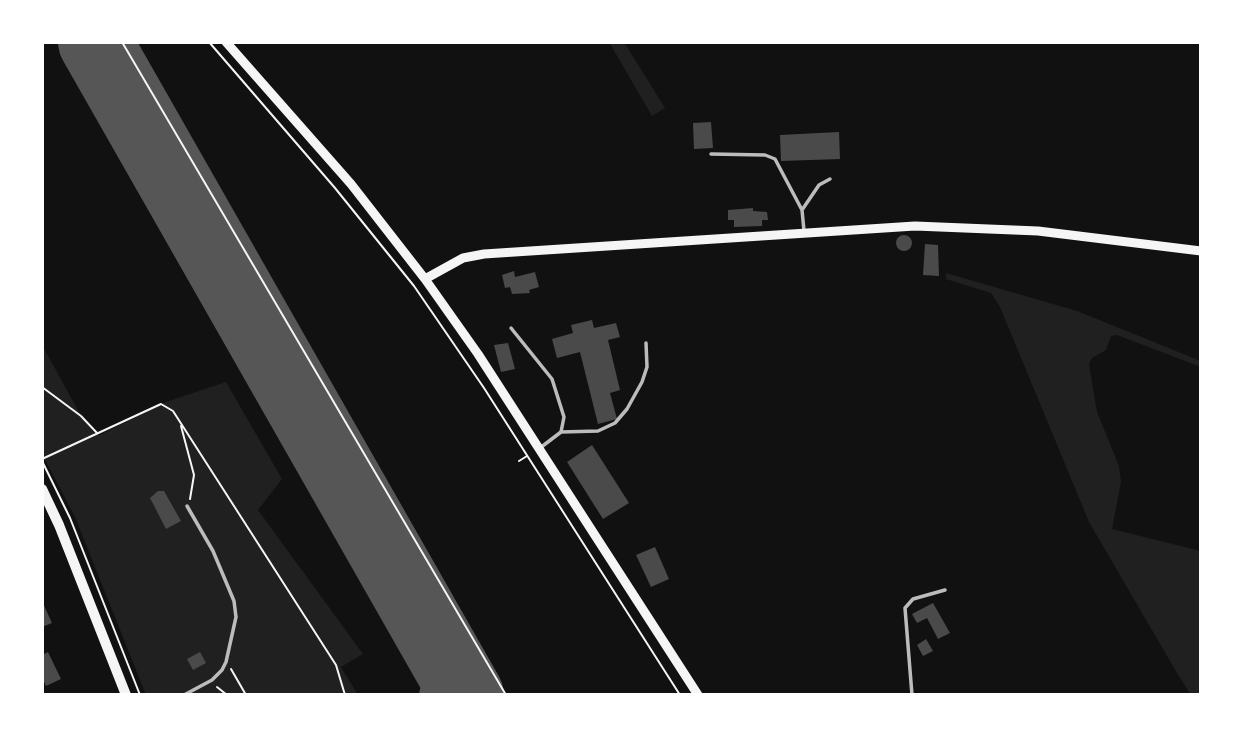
<!DOCTYPE html>
<style>
body{margin:0}
#map{position:relative;width:1243px;height:737px;overflow:hidden;background:#111;font-family:Spectral,serif}
canvas{display:block}
.frame{position:absolute;inset:0;border:44px solid #fff;pointer-events:none}
</style>
<div id="map">
<canvas width="1243" height="737"></canvas>
<div class="frame"></div>
</div>
<script>
const c = document.querySelector('canvas').getContext('2d');
c.lineJoin = 'round';
function fillPath(path, color) { c.fillStyle = color; c.fill(path, 'evenodd'); }
const poly = rows => new Path2D(rows.map(r => 'M' + r).join(''));
function trace(path, color, width, dash) { c.strokeStyle = color; c.lineWidth = width; c.lineCap = dash ? 'butt' : 'round'; c.setLineDash(dash || []); c.stroke(path); }
fillPath(poly([
 [609,42,624,42,665,108,652,116],
 [946,273,1077,311,1201,361,1201,367,1117,335,1111,336,1106,350,1092,358,1089,364,1097,412,1119,466,1121,482,1112,529,1201,551,1201,695,1191,695,1177,673,1089,522,1000,307,991,293,946,279],
 [42,345,79,412,94,433,100,435,166,402,226,382,282,479,258,510,363,654,341,667,358,695,146,695,75,517,42,454]
]), '#202020');
trace(poly([
 [434,695,445,655]
]), '#565656', 30);
trace(poly([
 [95,42,467,695]
]), '#565656', 74);
fillPath(poly([
 [711,122,713,148,694,149,693,123],
 [839,132,840,159,781,161,780,135],
 [753,208,753,211,767,212,768,220,762,220,762,226,734,227,734,220,728,220,728,210],
 '896 243a8 8 0 1 1 16 0a8 8 0 1 1-16 0Z',
 [925,244,938,245,939,276,923,275],
 [514,271,515,277,535,272,539,287,529,290,530,293,512,294,510,287,505,288,502,275],
 [592,320,594,328,616,323,620,337,608,340,620,390,610,393,617,419,598,424,580,352,557,358,552,339,573,333,571,325],
 [508,343,515,369,501,372,494,345],
 [592,445,629,503,603,519,567,462],
 [158,491,164,491,181,521,166,529,150,498],
 [655,547,669,579,651,587,636,555],
 [42,601,52,623,42,627],
 [933,603,950,633,938,639,927,618,917,623,912,614],
 [926,639,933,651,923,656,917,645],
 [48,652,61,679,46,686,42,678,42,655],
 [200,652,206,663,193,670,187,659]
]), '#4a4a4a');
trace(poly([
 [122,42,506,695],
 [209,42,335,188,414,286,484,388,680,695],
 [42,387,81,416,97,433],
 [181,426,194,475,190,499],
 [42,459,161,404,173,411,336,665,345,695],
 [42,461,70,518,140,695],
 [519,461,527,456],
 [231,669,246,695],
 [217,687,227,695]
]), '#f5f5f5', 2);
trace(poly([
 [711,154,765,155,775,159,802,210,804,231],
 [802,210,819,185,830,179],
 [511,328,552,379,564,417,561,432,540,448],
 [561,432,598,431,615,423,627,409,642,382,647,367,646,343],
 [184,695,212,680,222,670,226,662,236,617,234,601,213,551,187,506],
 [912,695,905,608,913,599,945,590]
]), '#bcbcbc', 3.5);
trace(poly([
 [226,42,351,184,425,279,478,354,698,695],
 [425,279,463,258,484,254,915,226,1038,231,1201,251]
]), '#f5f5f5', 9);
trace(poly([
 [42,489,59,525,126,695]
]), '#f5f5f5', 10);
</script>
